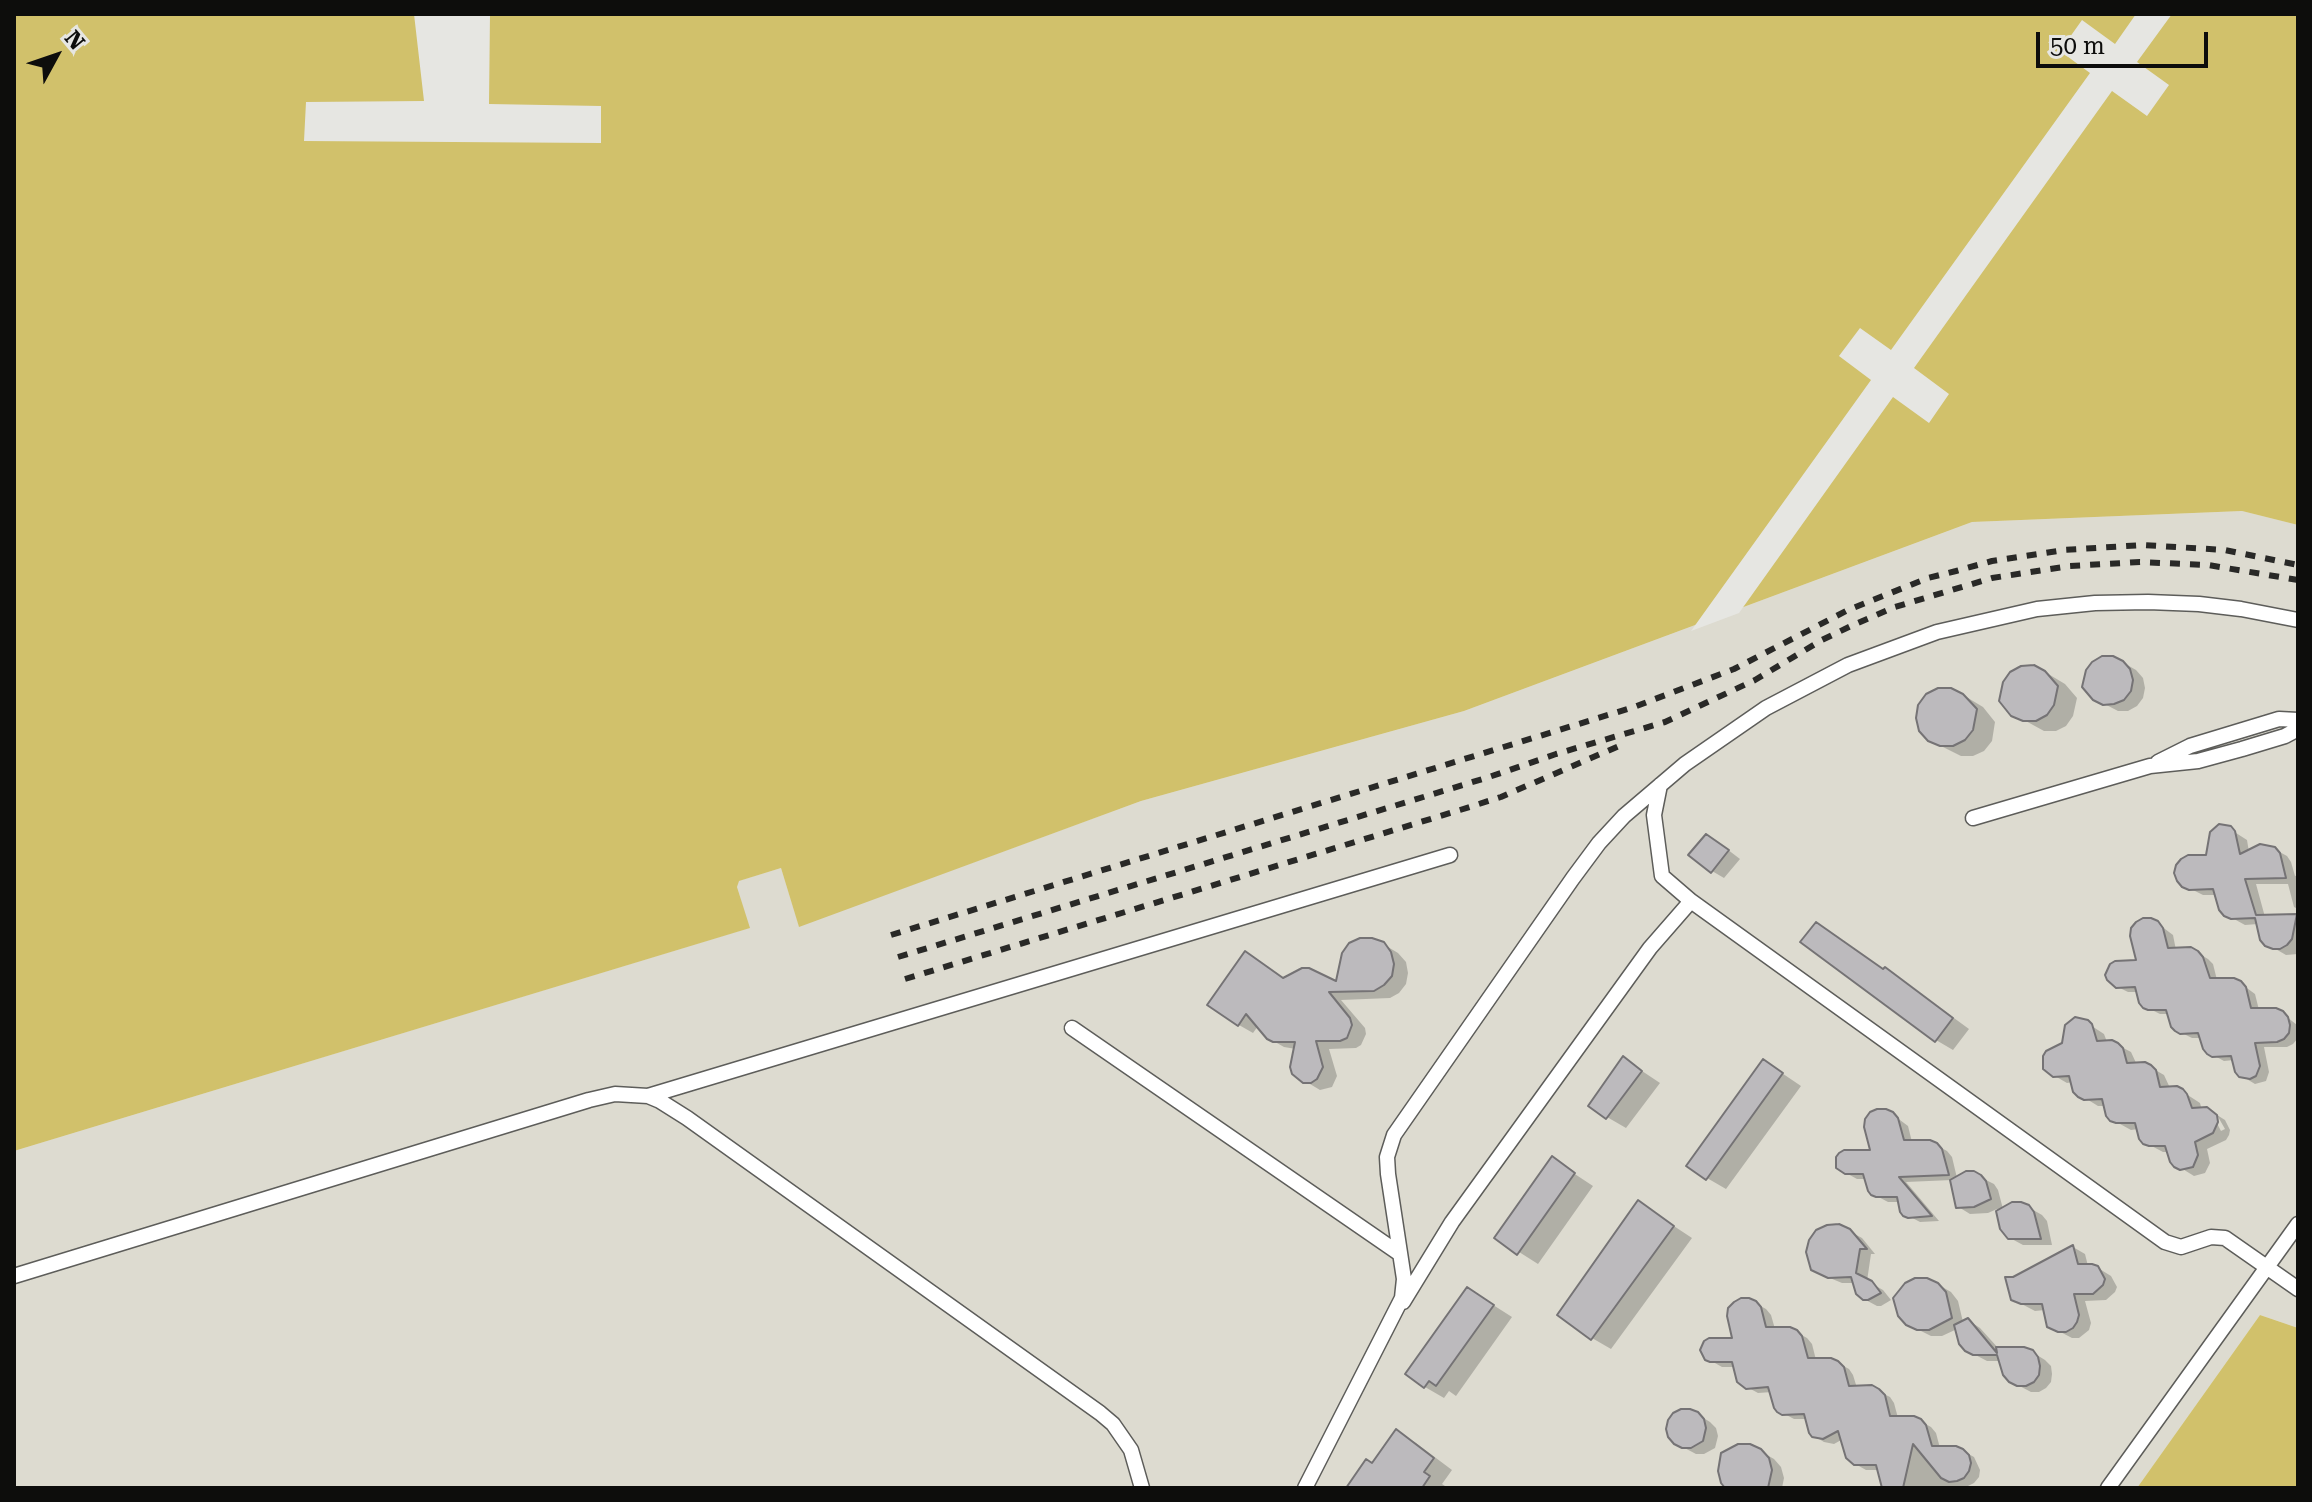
<!DOCTYPE html>
<style>
body{margin:0}
#map{position:relative;width:2312px;height:1502px;overflow:hidden;background:#e6e6e2;font-family:"Roboto Serif",serif}
canvas{display:block}
.frame{position:absolute;inset:0;border:16px solid #0d0d0c;pointer-events:none}
.north{position:absolute;left:16px;top:16px;width:80px;height:80px;-webkit-text-stroke:6px #e6e6e2;paint-order:stroke;rotate:50deg;font-size:22px;font-weight:700;line-height:32px;text-align:center;color:#0d0d0c}
.north::after{content:'';display:block;margin:auto;width:28px;height:36px;background:#0d0d0c;clip-path:polygon(50% 0,100% 100%,50% 72%,0 100%)}
.scale{position:absolute;left:2036px;top:32px;width:172px;height:36px;box-sizing:border-box;border:4px solid #0d0d0c;border-top:0;padding-left:10px;font-size:24px;line-height:28px;white-space:nowrap;color:#0d0d0c;-webkit-text-stroke:6px #e6e6e2;paint-order:stroke}
</style>
<div id="map">
<canvas width="2312" height="1502"></canvas>
<div class="frame"></div>
<div class="north">N</div>
<div class="scale">50 m</div>
</div>
<script>
const c = document.querySelector('canvas').getContext('2d');
c.lineJoin = 'round';
function fillPath(path, color) { c.fillStyle = color; c.fill(path, 'evenodd'); }
const poly = rows => new Path2D(rows.map(r => 'M' + r).join(''));
function trace(path, color, width, dash) { c.strokeStyle = color; c.lineWidth = width; c.lineCap = dash ? 'butt' : 'round'; c.setLineDash(dash || []); c.stroke(path); }
fillPath(poly([
 [2242,511,2298,525,2298,1328,2260,1315,2137,1488,14,1488,14,1151,749,928,737,887,738,881,781,868,799,926,1141,801,1464,711,1972,522]
]), '#dddbd0');
fillPath(poly([
 [14,14,414,14,424,101,306,102,304,141,601,143,601,106,489,104,490,14,2298,14,2298,525,2242,511,1972,522,1464,711,1141,801,799,927,781,868,739,881,737,887,750,928,14,1151],
 [2260,1315,2298,1328,2298,1488,2137,1488]
]), '#d1c16b');
fillPath(poly([
 [2136,14,2172,14,2137,62,2169,85,2147,116,2112,91,1914,368,1949,394,1929,423,1893,397,1739,613,1691,631,1871,380,1839,356,1860,328,1891,350,2090,73,2060,51,2082,20,2115,44]
]), '#e6e6e2');
fillPath(poly([
 [2122,662,2136,670,2143,678,2145,688,2143,698,2137,706,2128,711,2118,711,2095,699],
 [2045,672,2065,684,2077,698,2073,716,2066,726,2056,731,2044,731,2013,714],
 [1963,695,1983,707,1995,722,1992,741,1984,751,1973,756,1961,756,1929,740],
 [2225,826,2247,840,2249,852,2274,849,2287,856,2291,862,2295,876,2298,875,2298,909,2294,907,2288,884,2256,884,2265,917,2289,916,2298,921,2298,954,2286,955,2267,944,2258,924,2245,925,2225,914,2217,895,2203,895,2183,885,2208,856],
 [1719,843,1740,859,1724,878,1712,871],
 [2157,923,2173,935,2176,950,2191,949,2208,959,2213,964,2217,980,2240,983,2255,994,2259,1010,2282,1013,2297,1025,2298,1038,2293,1044,2287,1047,2264,1047,2269,1072,2266,1081,2255,1084,2245,1078,2234,1060,2224,1061,2213,1055,2202,1038,2192,1038,2176,1030,2170,1014,2160,1014,2144,1006,2138,992,2128,992,2112,984,2138,962],
 [1817,924,1885,970,1902,980,1969,1029,1953,1050,1936,1040],
 [1383,944,1398,953,1406,962,1408,973,1406,984,1399,993,1390,998,1341,1000,1365,1028,1366,1034,1361,1045,1356,1048,1329,1049,1337,1076,1332,1087,1320,1090,1305,1081,1296,1049,1284,1047,1268,1038,1258,1026,1253,1033,1239,1025,1260,962,1285,979,1338,984],
 [2081,1019,2104,1034,2107,1042,2112,1042,2131,1052,2137,1065,2145,1064,2164,1075,2170,1088,2177,1088,2200,1103,2202,1110,2212,1114,2221,1131,2225,1129,2217,1115,2225,1120,2230,1130,2229,1135,2226,1140,2207,1149,2210,1163,2205,1173,2194,1176,2181,1168,2169,1152,2163,1152,2144,1142,2138,1129,2131,1130,2111,1119,2106,1106,2098,1106,2085,1098,2073,1082,2067,1083,2048,1072,2064,1044],
 [1624,1059,1660,1083,1626,1128,1607,1117],
 [1764,1061,1801,1086,1726,1189,1707,1178],
 [1892,1114,1908,1126,1912,1142,1936,1145,1947,1151,1952,1157,1957,1178,1980,1177,1994,1184,1998,1190,2003,1209,2028,1207,2042,1215,2047,1221,2052,1245,2023,1245,2010,1238,2002,1228,1997,1209,1988,1213,1970,1214,1957,1206,1952,1180,1906,1182,1939,1221,1920,1222,1905,1214,1900,1202,1888,1202,1873,1194,1867,1179,1857,1179,1846,1173,1872,1152],
 [1552,1159,1593,1186,1538,1264,1497,1238],
 [1639,1203,1692,1238,1611,1349,1592,1338],
 [1849,1231,1862,1238,1875,1254,1871,1254,1867,1281,1883,1290,1891,1300,1881,1306,1877,1306,1864,1299,1855,1283,1842,1283,1825,1276],
 [2073,1247,2085,1254,2088,1266,2098,1268,2111,1276,2117,1287,2115,1292,2106,1300,2085,1301,2091,1323,2089,1330,2079,1338,2072,1338,2049,1326,2045,1310,2035,1311,2012,1299,2014,1279],
 [1937,1284,1951,1292,1958,1301,1963,1322,1968,1320,1980,1328,1999,1349,2032,1352,2045,1360,2051,1366,2052,1374,2051,1382,2046,1388,2039,1392,2031,1392,2010,1381,2001,1361,1987,1361,1966,1350,1957,1329,1942,1336,1931,1336,1907,1324],
 [1468,1289,1512,1317,1456,1396,1449,1391,1444,1398,1425,1387],
 [1755,1303,1766,1309,1771,1315,1775,1329,1796,1332,1807,1338,1812,1344,1816,1360,1838,1363,1849,1369,1853,1375,1857,1388,1878,1391,1890,1397,1894,1403,1898,1418,1920,1421,1931,1427,1936,1433,1940,1448,1963,1451,1974,1457,1980,1470,1979,1477,1974,1483,1968,1486,1944,1488,1889,1488,1879,1470,1866,1470,1850,1461,1843,1439,1834,1444,1824,1442,1814,1436,1807,1419,1794,1419,1779,1411,1772,1392,1758,1393,1747,1387,1735,1367,1722,1367,1706,1358,1735,1340],
 [1697,1414,1710,1422,1716,1428,1718,1436,1715,1448,1704,1454,1696,1454,1675,1443],
 [1397,1432,1416,1443,1452,1470,1442,1484,1448,1488,1348,1488,1373,1465],
 [1760,1451,1774,1459,1781,1467,1784,1478,1782,1488,1728,1488]
]), '#0003');
const building = poly([
 [2102,656,2113,656,2123,661,2130,669,2133,680,2131,691,2124,700,2114,704,2103,705,2093,700,2082,687,2086,670,2092,662,2102,656],
 [2034,665,2045,671,2058,686,2054,705,2047,715,2036,721,2023,721,2011,716,1999,701,2003,682,2010,672,2021,666,2034,665],
 [1938,688,1951,688,1963,694,1977,709,1973,730,1965,740,1953,746,1940,746,1928,741,1919,731,1916,718,1918,705,1926,694,1938,688],
 [2219,824,2231,826,2235,831,2240,854,2260,844,2275,847,2280,853,2286,878,2245,879,2256,915,2297,914,2292,939,2287,945,2280,949,2273,949,2265,946,2260,940,2255,918,2231,919,2224,916,2219,910,2213,889,2189,890,2182,887,2177,881,2174,873,2176,865,2181,859,2188,855,2206,855,2210,832,2219,824],
 [1706,834,1729,850,1711,873,1688,855,1706,834],
 [2143,918,2151,918,2158,921,2163,928,2168,948,2191,947,2198,951,2203,957,2210,978,2234,978,2241,981,2246,987,2251,1008,2276,1008,2283,1011,2288,1017,2290,1025,2289,1033,2284,1039,2277,1042,2255,1043,2260,1066,2256,1076,2250,1079,2239,1077,2235,1072,2231,1056,2212,1057,2207,1054,2203,1049,2198,1033,2180,1034,2175,1031,2171,1027,2166,1010,2148,1010,2143,1008,2139,1003,2135,987,2116,988,2107,980,2105,975,2110,964,2115,961,2136,960,2130,936,2131,928,2136,922,2143,918],
 [1816,922,1883,969,1885,967,1953,1018,1935,1042,1800,942,1816,922],
 [1360,938,1372,938,1384,942,1391,952,1394,964,1392,976,1384,985,1374,991,1329,992,1350,1018,1352,1025,1347,1038,1340,1041,1316,1041,1323,1067,1317,1079,1311,1083,1303,1083,1292,1074,1290,1067,1295,1042,1273,1042,1267,1039,1246,1014,1238,1026,1207,1005,1245,951,1283,978,1302,968,1309,968,1336,981,1342,953,1349,943,1360,938],
 [2075,1017,2088,1020,2092,1024,2097,1041,2112,1040,2118,1043,2123,1048,2127,1063,2145,1062,2151,1065,2156,1070,2160,1087,2177,1086,2183,1089,2187,1094,2192,1108,2207,1107,2217,1115,2218,1122,2213,1133,2195,1142,2198,1155,2193,1167,2180,1170,2174,1167,2170,1162,2165,1146,2149,1146,2143,1144,2139,1139,2135,1123,2116,1123,2110,1121,2106,1116,2102,1099,2084,1100,2078,1097,2073,1092,2069,1076,2053,1077,2043,1069,2043,1056,2046,1051,2062,1043,2065,1025,2075,1017],
 [1623,1056,1642,1071,1606,1119,1588,1106,1623,1056],
 [1763,1059,1783,1073,1706,1180,1686,1166,1763,1059],
 [1877,1109,1886,1109,1893,1112,1898,1118,1904,1140,1930,1140,1937,1143,1942,1149,1949,1175,1899,1177,1932,1216,1908,1218,1903,1216,1900,1212,1897,1197,1876,1197,1871,1195,1868,1191,1863,1174,1845,1174,1836,1168,1836,1157,1839,1153,1844,1150,1870,1150,1864,1127,1865,1119,1870,1112,1877,1109],
 [1552,1156,1575,1173,1517,1255,1494,1238,1552,1156],
 [1966,1171,1974,1171,1981,1175,1986,1181,1991,1199,1974,1207,1956,1208,1950,1180,1966,1171],
 [1638,1200,1674,1226,1591,1340,1557,1315,1638,1200],
 [2012,1202,2021,1202,2029,1205,2034,1212,2041,1239,2008,1239,2000,1229,1996,1211,2012,1202],
 [1839,1224,1850,1229,1867,1249,1860,1249,1856,1273,1872,1281,1881,1293,1868,1300,1863,1300,1856,1294,1851,1277,1828,1278,1811,1270,1806,1252,1809,1240,1816,1230,1827,1225,1839,1224],
 [2073,1245,2078,1264,2092,1264,2098,1266,2105,1279,2103,1285,2093,1294,2074,1294,2079,1315,2077,1322,2073,1328,2066,1332,2058,1332,2047,1327,2042,1304,2021,1304,2011,1300,2005,1277,2013,1277,2073,1245],
 [1915,1278,1927,1278,1938,1283,1946,1292,1952,1318,1929,1330,1917,1330,1906,1325,1898,1316,1893,1298,1905,1283,1915,1278],
 [1467,1287,1494,1305,1436,1386,1429,1381,1424,1388,1405,1374,1467,1287],
 [1741,1298,1749,1298,1756,1301,1761,1307,1766,1327,1790,1327,1797,1330,1802,1336,1808,1358,1831,1358,1838,1361,1844,1367,1849,1386,1872,1385,1879,1389,1885,1395,1890,1416,1914,1416,1921,1419,1926,1425,1932,1446,1956,1446,1963,1449,1969,1455,1971,1463,1969,1471,1964,1478,1957,1481,1949,1482,1941,1478,1913,1444,1903,1488,1882,1488,1876,1465,1854,1465,1846,1458,1838,1431,1823,1439,1812,1437,1809,1433,1804,1414,1782,1415,1777,1412,1774,1408,1768,1387,1746,1389,1737,1382,1732,1362,1710,1362,1705,1360,1700,1350,1704,1341,1709,1338,1732,1338,1727,1316,1728,1308,1734,1302,1741,1298],
 [1968,1318,1997,1353,1996,1347,2024,1347,2033,1350,2038,1357,2040,1366,2039,1375,2034,1382,2026,1386,2017,1386,2009,1382,2003,1375,1997,1355,1973,1355,1965,1351,1959,1344,1954,1325,1968,1318],
 [1681,1409,1690,1409,1698,1412,1704,1419,1706,1428,1703,1441,1691,1448,1682,1448,1674,1444,1668,1437,1666,1429,1668,1420,1673,1413,1681,1409],
 [1396,1429,1434,1458,1424,1472,1430,1476,1422,1488,1346,1488,1366,1459,1372,1463,1396,1429],
 [1738,1444,1750,1444,1761,1449,1769,1458,1772,1470,1768,1488,1725,1488,1721,1483,1718,1471,1721,1453,1738,1444]
]);
fillPath(building, '#bcbabd');
trace(building, '#757375', 2);
const lane = poly([
 [2158,762,2190,746,2279,719,2298,720],
 [1660,785,1654,815,1662,876,1691,901],
 [1973,818,2150,766,2198,761,2242,749,2285,736,2298,729],
 [1072,1028,1400,1254],
 [648,1096,1450,855],
 [14,1276,589,1100,615,1094,648,1096,660,1101,687,1118,1100,1413,1113,1424,1131,1450,1142,1488],
 [1403,1302,1452,1222,1650,948,1691,901,2165,1242,2181,1247,2211,1237,2225,1238,2298,1289],
 [1305,1488,1402,1298,1404,1279,1388,1174,1387,1157,1394,1135,1573,878,1599,843,1624,816,1685,764,1766,708,1848,665,1937,632,2037,609,2095,603,2148,602,2199,604,2241,609,2298,620],
 [2108,1488,2298,1224]
]);
trace(lane, '#5d5d5a', 17);
trace(lane, '#fff', 14);
trace(poly([
 [891,935,1634,707,1734,669,1848,610,1928,578,1956,571,1992,561,2064,550,2143,545,2225,550,2298,565],
 [898,957,1489,777,1556,754,1665,722,1755,680,1822,640,1853,625,1895,607,1992,578,2070,566,2140,562,2208,565,2298,580],
 [905,979,1460,810,1501,797,1619,746]
]), '#292927', 6, [10, 10]);
</script>
